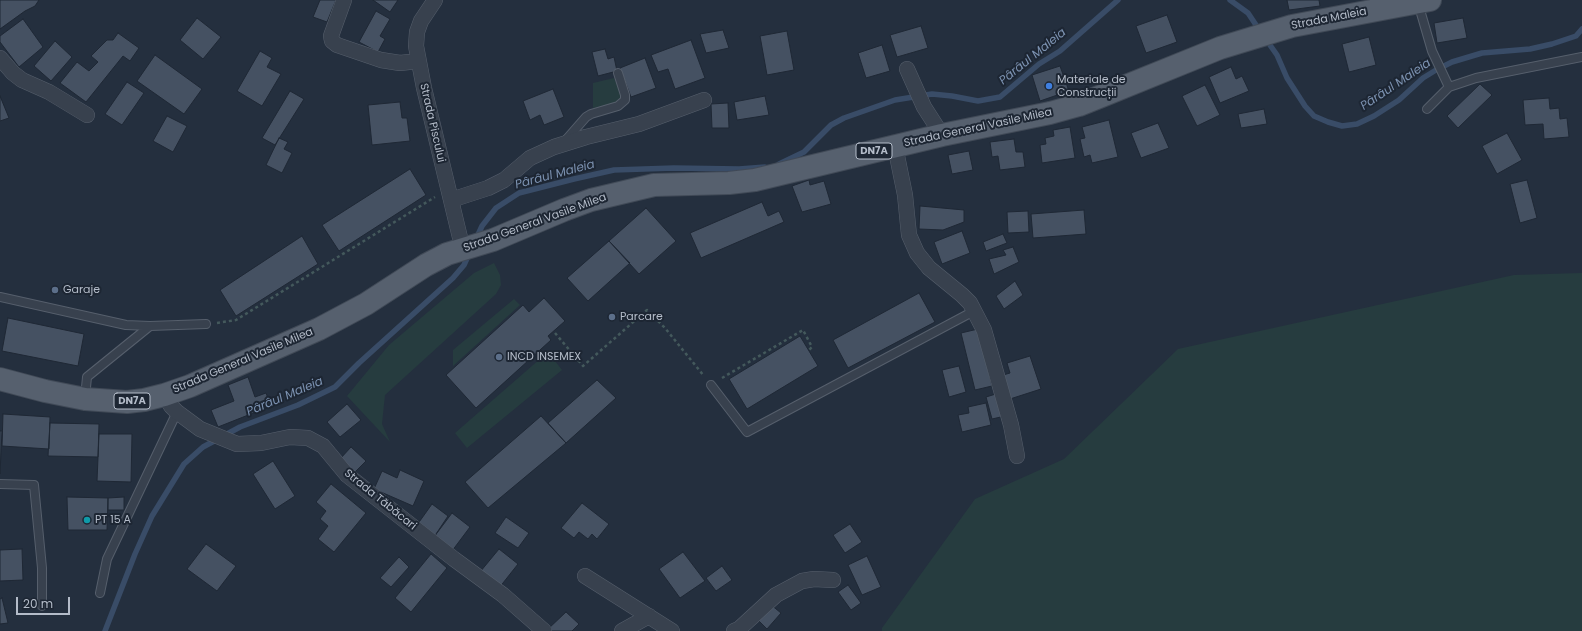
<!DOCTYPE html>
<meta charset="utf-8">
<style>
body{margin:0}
#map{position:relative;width:1582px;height:631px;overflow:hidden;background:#242f3e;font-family:Poppins,sans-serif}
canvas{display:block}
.scale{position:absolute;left:16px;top:597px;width:54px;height:18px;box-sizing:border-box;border:2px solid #b4bcc9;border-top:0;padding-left:5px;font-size:12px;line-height:14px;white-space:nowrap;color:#b4bcc9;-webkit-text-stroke:3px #1d2633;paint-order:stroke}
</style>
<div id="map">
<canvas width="1582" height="631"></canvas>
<div class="scale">20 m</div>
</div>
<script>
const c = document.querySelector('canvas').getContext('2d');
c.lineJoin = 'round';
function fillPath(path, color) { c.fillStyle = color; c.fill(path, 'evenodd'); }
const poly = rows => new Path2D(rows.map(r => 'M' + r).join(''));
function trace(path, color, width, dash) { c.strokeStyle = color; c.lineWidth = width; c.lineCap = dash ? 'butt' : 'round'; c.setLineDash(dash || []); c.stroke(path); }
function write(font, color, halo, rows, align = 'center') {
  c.font = font + ' Poppins,sans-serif'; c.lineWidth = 4; c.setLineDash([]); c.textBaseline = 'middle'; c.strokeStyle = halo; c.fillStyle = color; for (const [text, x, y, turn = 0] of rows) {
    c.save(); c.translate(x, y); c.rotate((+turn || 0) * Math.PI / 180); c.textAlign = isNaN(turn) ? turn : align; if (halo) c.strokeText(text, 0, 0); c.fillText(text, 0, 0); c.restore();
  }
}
fillPath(poly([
 [614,78,621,94,620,99,615,103,593,108,593,83],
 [494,263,500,275,501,285,496,294,385,395,382,424,390,442,347,396,389,345,474,273],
 [1582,273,1582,631,882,631,882,628,975,499,1064,459,1178,349,1514,275],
 [514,299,520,305,453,366,453,350],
 [548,352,562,370,467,448,455,433]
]), '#263c3f');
trace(poly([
 [1230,0,1248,13,1260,31],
 [1265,38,1277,55,1287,78,1305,106,1314,116,1328,122,1342,126,1357,124,1374,116,1399,100,1423,78,1436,70,1452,62,1482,53,1530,49,1552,44,1576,36,1582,29],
 [779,164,804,152,831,125,844,118,895,100,932,94,952,96,978,101,1000,97,1039,64,1060,51,1118,0],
 [476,239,482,226,496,208,519,193,574,179,614,170,674,168,739,169,765,167],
 [105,631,135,554,152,516,184,464,203,447,240,427,298,405,335,387,359,363,453,278,464,265,469,254]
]), '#394c67', 5.5);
const building = poly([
 [0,0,39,0,35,6,25,11,0,29,0,0],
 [320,0,336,0,327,22,313,17,320,0],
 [373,0,398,0,390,12,373,0],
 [1287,0,1319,0,1320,6,1289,10,1287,0],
 [376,11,390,19,380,36,385,39,378,52,359,42,376,11],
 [1167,15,1177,42,1146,53,1136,26,1167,15],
 [197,18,221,37,203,59,180,40,197,18],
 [1463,18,1467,38,1437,43,1434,23,1463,18],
 [23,19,43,47,19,67,0,42,0,36,23,19],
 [921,26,928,48,897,57,890,35,921,26],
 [723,30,729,48,706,53,700,34,723,30],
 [787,31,794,70,767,75,760,36,787,31],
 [118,33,139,48,130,61,123,56,86,102,60,83,77,62,89,71,98,62,91,56,107,40,113,40,118,33],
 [1369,37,1376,65,1349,72,1342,44,1369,37],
 [691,40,705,78,675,89,668,69,658,72,651,55,691,40],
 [55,41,72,57,51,81,34,66,55,41],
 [882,45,890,71,866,78,858,53,882,45],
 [605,49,608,59,614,57,617,71,598,76,592,52,605,49],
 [260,51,272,58,267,67,281,74,262,106,237,91,260,51],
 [155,55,202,89,184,114,137,81,155,55],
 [645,58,656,88,631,97,620,68,645,58],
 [1060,66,1069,91,1040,101,1032,75,1060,66],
 [1231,67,1236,79,1242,76,1249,91,1220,103,1209,77,1231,67],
 [127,82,144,93,122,125,105,114,127,82],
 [1480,84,1492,95,1458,128,1447,116,1480,84],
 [1205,85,1220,115,1197,126,1182,96,1205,85],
 [553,89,564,117,544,125,540,115,530,120,523,101,553,89],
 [290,91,304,99,275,145,262,138,290,91],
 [0,96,9,118,0,121,0,96],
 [765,96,769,115,737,120,734,102,765,96],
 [1549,98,1550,109,1559,108,1560,119,1567,118,1569,137,1544,139,1543,124,1525,125,1523,100,1549,98],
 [400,102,402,118,407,118,410,141,372,145,368,105,400,102],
 [728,103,729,128,712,128,711,104,728,103],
 [1264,109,1267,124,1241,128,1238,114,1264,109],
 [167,116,187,126,173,152,153,141,167,116],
 [1109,120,1118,157,1092,163,1090,155,1084,157,1080,139,1085,138,1082,127,1109,120],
 [1158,123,1169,148,1141,158,1131,133,1158,123],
 [1070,127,1075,158,1042,163,1040,145,1046,144,1045,138,1054,136,1053,130,1070,127],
 [1507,133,1522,160,1497,174,1482,146,1507,133],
 [279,138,288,142,284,149,292,153,282,173,266,165,279,138],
 [1014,139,1016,152,1023,152,1025,167,1000,170,998,156,992,157,990,142,1014,139],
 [969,151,973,170,952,174,948,155,969,151],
 [410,169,426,195,339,251,322,225,410,169],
 [809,180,810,185,824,181,831,204,802,212,792,186,809,180],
 [1527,180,1537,218,1520,223,1510,184,1527,180],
 [762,202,768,216,779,211,784,222,701,258,690,233,762,202],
 [920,206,964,210,964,222,943,230,919,229,920,206],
 [646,208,676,241,639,274,609,241,646,208],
 [1084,210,1086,234,1033,238,1031,214,1084,210],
 [1028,211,1029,232,1008,233,1007,212,1028,211],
 [962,231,970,253,942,264,934,242,962,231],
 [1003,234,1007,243,986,251,983,242,1003,234],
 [302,236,318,264,236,316,220,290,302,236],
 [609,241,630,263,588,301,567,278,609,241],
 [1013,247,1019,262,994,274,989,259,1006,255,1003,250,1013,247],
 [1015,281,1023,295,1004,309,996,296,1015,281],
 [919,293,935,322,848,368,833,340,919,293],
 [544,298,565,321,548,336,551,340,476,408,446,375,523,305,529,312,544,298],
 [8,318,84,334,78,366,2,351,8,318],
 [978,329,992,386,975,390,961,333,978,329],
 [800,336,818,366,747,409,729,379,800,336],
 [1030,356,1041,389,1010,399,1003,375,1010,373,1007,363,1030,356],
 [959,366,966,392,949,397,942,370,959,366],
 [248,377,255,397,266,393,271,406,218,427,211,410,234,401,228,385,248,377],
 [597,380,616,398,566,443,548,423,597,380],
 [999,393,1005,416,992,419,986,397,999,393],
 [986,403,991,425,962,432,958,415,969,413,968,407,986,403],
 [347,404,361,420,340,437,327,422,347,404],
 [3,414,50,417,49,449,2,446,3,414],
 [541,416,566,443,488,508,465,482,541,416],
 [50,423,99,424,98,457,48,456,50,423],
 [0,431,2,431,0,474,0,431],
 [99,434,132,434,131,482,97,481,99,434],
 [351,447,366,461,355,472,340,459,351,447],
 [273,461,295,496,275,509,253,474,273,461],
 [400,470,424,481,413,506,374,489,382,471,397,478,400,470],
 [331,484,366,513,334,552,318,539,328,526,320,519,326,511,316,502,331,484],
 [67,497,108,498,107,530,68,530,67,497],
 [124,497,124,510,108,510,108,498,124,497],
 [582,503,609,524,597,539,592,534,588,539,579,532,574,538,561,528,582,503],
 [432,504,448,516,434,537,417,525,432,504],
 [452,513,470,527,452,551,434,537,452,513],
 [506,517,529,533,518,548,495,533,506,517],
 [850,524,862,542,845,553,833,535,850,524],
 [206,544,236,566,217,591,187,569,206,544],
 [22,549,23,580,0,581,0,550,22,549],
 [499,549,518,564,499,588,480,572,499,549],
 [683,552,705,581,680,598,659,569,683,552],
 [431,554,447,568,411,612,395,598,431,554],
 [867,556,881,587,862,595,848,565,867,556],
 [399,557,409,567,391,587,380,578,399,557],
 [722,566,732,580,716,591,706,578,722,566],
 [848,585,861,603,851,610,838,592,848,585],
 [2,598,8,623,0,624,0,599,2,598],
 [770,604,781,613,767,629,757,619,770,604],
 [566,612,579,624,572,631,549,631,547,630,566,612]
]);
fillPath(building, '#455162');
trace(building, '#1f2835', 1);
const service = poly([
 [1418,3,1432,51,1449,87,1427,109],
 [1449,87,1476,78,1582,57],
 [565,141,586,117,591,114,618,106,625,100,625,95,618,73],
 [0,297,126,325,150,326,87,377,85,398],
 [150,326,206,324],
 [711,385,747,432,974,311],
 [0,484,34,485,42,568,42,606],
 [100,593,107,559,177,412]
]);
const minor = poly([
 [344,0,331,36,332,41,337,45,381,60,400,63,418,61],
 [435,0,421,21,417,32,416,46,424,88,463,250],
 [0,58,13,73,22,80,49,92,87,115],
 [907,69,924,107,942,135],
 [895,146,905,195,909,235,917,253,929,268,962,295,970,303,984,330,1011,425,1017,456],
 [451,200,488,188,504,180,530,158,554,147,586,137,639,124,704,100],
 [164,395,171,406,177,412,200,429,237,444,261,443,290,437,308,438,323,446,347,475,454,559,503,595,544,631],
 [585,576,672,631],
 [622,631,649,616],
 [734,631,739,629,776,595,802,581,814,579,833,580]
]);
const primary = poly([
 [0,379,45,391,85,399,127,402,144,400,164,395,190,386,319,329,366,304,426,265,447,254,493,240,564,210,591,200,654,185,729,183,755,180,942,135,1050,113,1079,105,1104,95,1220,48,1292,26,1430,0]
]);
trace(service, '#565f6c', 10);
trace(minor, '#565f6c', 16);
trace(primary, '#414a57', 24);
trace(poly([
 [217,323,236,320,435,197],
 [555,333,583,366,647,310,665,328,704,376],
 [722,378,803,330,812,347,809,350]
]), '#44595c', 2.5, [3, 3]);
trace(service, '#38414e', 8);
trace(minor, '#38414e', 15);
trace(primary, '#56606e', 22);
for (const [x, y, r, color] of [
 [1049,86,4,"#3f7fe0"],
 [55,290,4,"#5c6f8a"],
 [612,317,4,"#5c6f8a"],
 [499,357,4,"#5c6f8a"],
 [87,520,4,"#0f9aa8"]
]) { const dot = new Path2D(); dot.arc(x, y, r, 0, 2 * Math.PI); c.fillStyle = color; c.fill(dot); trace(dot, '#1d2633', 1.5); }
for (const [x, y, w] of [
 [874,151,36],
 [132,401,36]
]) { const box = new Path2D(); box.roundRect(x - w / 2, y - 8, w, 16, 3); c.fillStyle = '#1d2633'; c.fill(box); trace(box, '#b4bcc9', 1); }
write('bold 10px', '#b4bcc9', null, [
 ["DN7A",874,151],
 ["DN7A",132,401]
]);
write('11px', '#b4bcc9', '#1d2633', [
 ["Strada Maleia",1329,19,-11],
 ["Strada Piscului",432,123,77],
 ["Strada General Vasile Milea",978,128,-12],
 ["Strada General Vasile Milea",535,223,-20],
 ["Strada General Vasile Milea",243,361,-23],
 ["Strada Tăbăcari",380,500,39]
]);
write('11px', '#b4bcc9', '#1d2633', [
 ["Materiale de",1057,80],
 ["Construcții",1057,93],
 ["Garaje",63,290],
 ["Parcare",620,317],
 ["INCD INSEMEX",507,357],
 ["PT 15 A",95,520]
], 'left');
write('italic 12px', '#7c92b1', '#1d2633', [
 ["Pârâul Maleia",1033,57,-39],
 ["Pârâul Maleia",1396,85,-34],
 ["Pârâul Maleia",555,175,-15],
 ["Pârâul Maleia",285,397,-23]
]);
</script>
